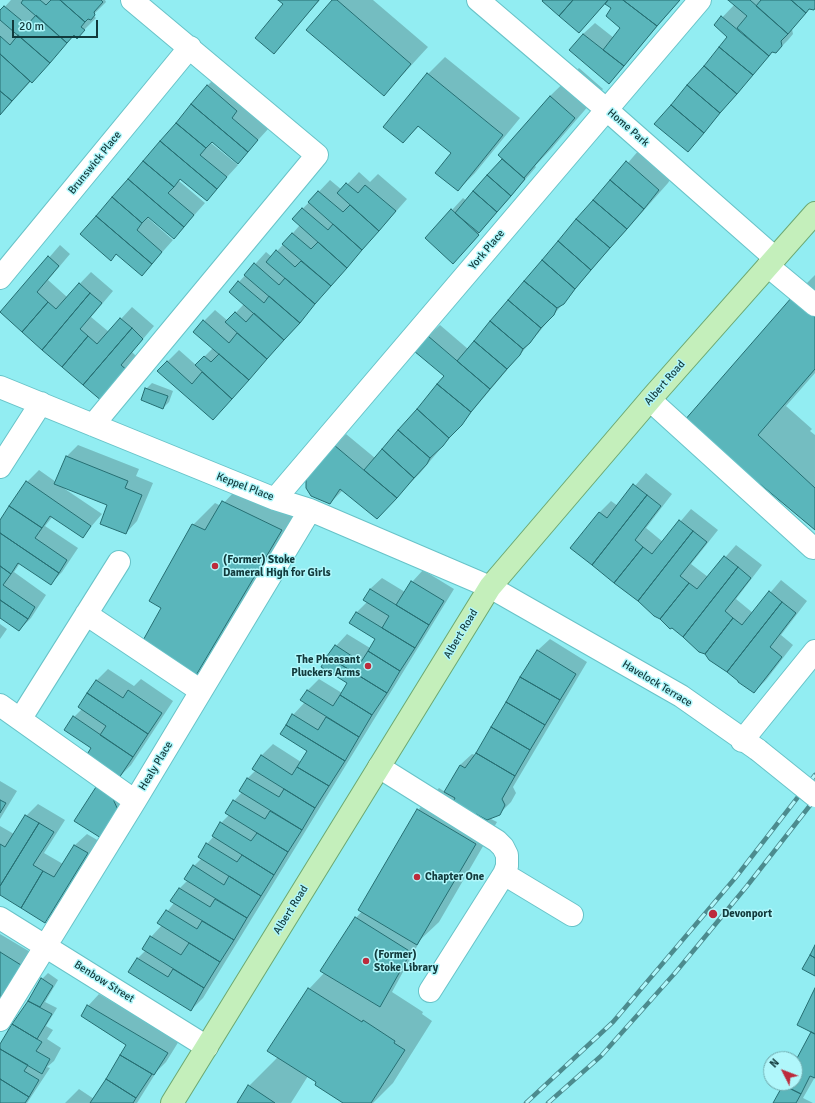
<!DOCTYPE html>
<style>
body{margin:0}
#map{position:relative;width:815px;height:1103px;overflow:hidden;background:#92edf2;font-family:Signika,sans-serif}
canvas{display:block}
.north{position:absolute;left:763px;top:1051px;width:40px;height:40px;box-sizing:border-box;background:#b0f7fb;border:1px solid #71abaf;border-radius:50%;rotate:312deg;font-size:11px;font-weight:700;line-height:16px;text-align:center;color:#123a3c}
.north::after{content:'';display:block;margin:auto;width:14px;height:18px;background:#bc2b3c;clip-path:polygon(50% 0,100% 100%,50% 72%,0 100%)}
.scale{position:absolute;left:12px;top:20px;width:86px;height:18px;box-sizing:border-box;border:2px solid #123a3c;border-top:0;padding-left:5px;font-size:12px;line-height:14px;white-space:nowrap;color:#123a3c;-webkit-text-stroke:3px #b0f7fb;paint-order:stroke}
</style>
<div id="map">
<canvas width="815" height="1103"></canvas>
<div class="north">N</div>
<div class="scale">20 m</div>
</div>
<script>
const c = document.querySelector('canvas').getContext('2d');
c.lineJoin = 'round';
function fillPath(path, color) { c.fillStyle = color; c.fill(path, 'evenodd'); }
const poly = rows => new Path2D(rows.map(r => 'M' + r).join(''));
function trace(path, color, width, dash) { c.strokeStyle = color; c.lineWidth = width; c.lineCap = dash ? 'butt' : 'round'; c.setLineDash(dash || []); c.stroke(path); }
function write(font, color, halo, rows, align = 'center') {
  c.font = font + ' Signika,sans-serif'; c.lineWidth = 3; c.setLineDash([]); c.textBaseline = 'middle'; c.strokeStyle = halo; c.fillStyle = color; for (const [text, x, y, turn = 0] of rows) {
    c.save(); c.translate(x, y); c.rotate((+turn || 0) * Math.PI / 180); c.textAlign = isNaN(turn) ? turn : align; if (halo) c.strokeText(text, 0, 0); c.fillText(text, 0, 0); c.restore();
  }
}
fillPath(poly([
 [11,0,105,0,106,2,93,15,96,18,77,37,74,34,0,115,0,12],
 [280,0,320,0,274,52,285,4],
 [333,0,373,0,428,47,384,95],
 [541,0,680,0,609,83,583,34,595,23,614,38,622,28,613,8,606,3,579,32],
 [730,0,815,0,815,7,810,8,792,29,793,34,788,40,776,52,773,51,688,151,729,37,715,25,735,4],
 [445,57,520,118,475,173,458,190,453,153,419,126,403,142,428,74],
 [579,68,603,89,552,148,535,166,536,167,464,251,452,210,463,198,467,201,503,158,500,155,550,96],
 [219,74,269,128,238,162,213,141,211,143,238,165,206,200,181,178,179,181,205,203,174,238,149,216,148,218,173,240,142,275,117,253,207,86],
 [639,150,671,178,668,183,599,261,420,473,377,517,343,490,330,503,335,446,346,434,375,458,445,376,428,336,440,325,468,349],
 [359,172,370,182,378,174,407,199,213,419,167,362,179,350,196,365,213,348,204,321,215,310,228,321,244,304,230,292,266,252,272,257,300,225,293,219,330,180,342,190],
 [60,245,70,254,48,280,67,297,91,272,113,291,91,317,109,332,132,307,154,326,132,352,140,360,115,389,1,313],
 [815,275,815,373,786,406,812,429,810,431,815,435,815,530,685,421,792,298],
 [152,383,173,391,169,402,163,408,146,389],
 [78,445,139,469,136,476,153,483,137,521,126,533,109,504,62,487,102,514,83,536,53,516,45,526,78,548,62,572,50,584,20,563,14,572,46,595,31,618,19,630,0,617,0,521,27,482,39,470,56,482,67,456],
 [646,473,672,494,646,528,663,542,691,509,718,530,691,564,708,577,736,545,762,565,736,599,753,613,781,580,807,601,781,635,793,645,766,680,754,692,572,548,600,512,611,501,618,506],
 [245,480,303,508,217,654,195,676,162,608,193,525,215,503,221,506],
 [423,570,454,589,203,998,191,1010,138,958,145,951,151,937,162,925,158,923,174,903,172,901,180,888,188,880,194,866,202,858,207,844,214,836,221,823,229,815,226,813,234,801,242,792,240,791,248,778,256,770,261,756,273,744,301,762,308,751,293,715,305,702,302,700,308,690,319,679,342,693,349,683,336,646,347,634,370,648,376,639,356,613,368,601,370,589,382,578,405,592,412,582],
 [0,624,7,629,0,639],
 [550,639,587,662,513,787,516,793,511,802,499,814,489,818,497,822,439,922,421,939,392,992,423,1012,422,1014,432,1021,393,1083,373,1103,345,1103,308,1076,291,1103,238,1103,249,1086,278,1057,309,989,325,972,356,918,362,911,418,810,439,788,445,792,460,765,472,754,475,755,538,650],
 [108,669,134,686,141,679,173,701,131,765,119,777,93,748,74,717,82,709,96,681],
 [0,781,17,791,0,819],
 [102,782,123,804,107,832,96,787],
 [38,804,65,820,44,853,63,864,75,845,87,834,99,841,57,910,45,921,0,894,0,826,14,834,26,816],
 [0,934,32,953,0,1004],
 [48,973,58,980,45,1002,57,1008,46,1026,53,1030,47,1039,61,1048,54,1061,47,1067,50,1068,27,1103,0,1103,0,1046,42,979],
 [815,989,815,1077,803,1098,813,1103,775,1103,785,1083,795,1083,795,1065,812,1032,798,1024],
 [99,994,179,1041,166,1062,157,1071,137,1103,65,1103,79,1089,94,1099,127,1045,101,1029,102,1027,88,1006]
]), '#0003');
const building = poly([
 [23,0,40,0,46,5,51,0,60,0,85,22,81,27,85,30,77,39,74,35,67,43,21,3,23,0],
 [60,0,101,0,103,2,94,12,95,15,91,20,88,19,85,22,60,0],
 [278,0,319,0,274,54,255,38,283,4,278,0],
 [332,0,337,0,411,64,384,96,306,30,332,0],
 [543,0,573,0,559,16,542,1,543,0],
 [573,0,608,0,579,33,559,16,573,0],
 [608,0,623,0,657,26,624,66,603,50,620,28,606,16,611,8,605,4,608,0],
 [623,0,680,0,657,26,623,0],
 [728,0,750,0,788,34,781,41,782,46,776,53,772,52,769,56,737,28,747,16,728,0],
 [761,0,791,0,806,13,788,34,756,6,761,0],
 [791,0,815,0,815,8,814,10,809,9,806,13,791,0],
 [4,6,27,25,36,15,67,43,50,63,0,20,0,10,4,6],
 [721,16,769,56,753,75,719,47,727,37,714,25,721,16],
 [583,34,624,66,609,84,569,50,583,34],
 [18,35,50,63,32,83,0,54,0,36,10,45,18,35],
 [719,47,753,75,737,94,704,66,719,47],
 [0,54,30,81,12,101,0,91,0,54],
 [704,66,737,94,720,113,687,85,704,66],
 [427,73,503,135,458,191,435,173,451,153,418,126,403,143,383,127,427,73],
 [207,85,237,111,232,118,258,140,248,152,191,104,207,85],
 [687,85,720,113,704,133,671,105,687,85],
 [0,91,12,101,0,115,0,91],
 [550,96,575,118,524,178,498,155,550,96],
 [191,104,248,152,238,164,212,142,206,148,176,123,191,104],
 [671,105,704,133,688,152,654,124,671,105],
 [176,123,206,148,200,155,227,177,217,189,160,141,176,123],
 [160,141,217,189,207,201,180,179,174,187,143,161,160,141],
 [502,159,525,179,511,196,487,175,502,159],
 [143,161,174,187,168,193,194,215,184,227,128,179,143,161],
 [626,161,659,190,644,209,610,180,626,161],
 [487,175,511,196,497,212,473,191,487,175],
 [128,179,184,227,174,239,148,217,142,223,112,197,128,179],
 [610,180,644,209,627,229,593,200,610,180],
 [346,183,358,193,365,185,396,211,379,231,337,193,346,183],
 [318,191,343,212,350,205,379,231,362,250,308,202,318,191],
 [473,191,497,212,479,233,455,213,473,191],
 [112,197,142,223,137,230,162,252,152,264,96,216,112,197],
 [593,200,627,229,610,248,576,219,593,200],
 [302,208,328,230,333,224,362,250,347,268,292,219,302,208],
 [451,209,479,235,453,264,425,238,451,209],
 [96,216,152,264,142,276,116,254,111,261,80,234,96,216],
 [576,219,610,248,591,270,558,241,576,219],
 [292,233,311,249,318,242,347,268,331,286,282,244,292,233],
 [558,241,591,270,575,289,542,260,558,241],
 [276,250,295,267,301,261,331,286,315,304,266,262,276,250],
 [48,256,59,266,37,292,48,302,22,332,0,312,48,256],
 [542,260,575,289,564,304,557,308,524,281,542,260],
 [254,263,279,285,285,278,315,304,300,323,244,275,254,263],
 [238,281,264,303,269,296,300,323,284,340,229,292,238,281],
 [524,281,557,308,554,315,541,328,508,300,524,281],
 [79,283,90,293,42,350,22,332,48,302,56,309,79,283],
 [90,293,102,303,80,329,88,336,62,367,42,350,90,293],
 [792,297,815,317,815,369,758,435,815,488,815,530,760,484,759,485,684,421,792,297],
 [508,300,541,328,530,343,523,349,490,321,508,300],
 [235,312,246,322,254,313,284,340,267,359,225,322,235,312],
 [120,318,132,328,83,385,62,367,88,336,97,344,120,318],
 [203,320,229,343,237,333,267,359,249,380,193,332,203,320],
 [490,321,523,349,520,355,507,369,474,341,490,321],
 [132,328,143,339,121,365,129,372,103,402,83,385,132,328],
 [428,336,490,389,471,412,437,384,444,376,414,351,428,336],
 [474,341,507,369,490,389,457,361,474,341],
 [219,354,249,380,232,399,195,365,204,356,211,362,219,354],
 [167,361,192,384,202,372,232,399,213,420,157,371,167,361],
 [437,384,471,412,462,425,449,438,417,409,437,384],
 [145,388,168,396,163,409,141,400,145,388],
 [417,409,449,438,443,446,430,458,398,430,417,409],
 [398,430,430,458,427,464,414,478,382,449,398,430],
 [334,445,397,498,377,519,340,489,330,504,311,496,306,488,306,477,334,445],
 [382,449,414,478,397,498,364,470,382,449],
 [66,456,128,481,125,488,142,495,126,534,100,524,107,505,54,484,66,456],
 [26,481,91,526,83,538,50,516,42,528,9,506,26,481],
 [633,484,647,495,592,565,570,548,599,512,607,518,633,484],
 [647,495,661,506,635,540,643,547,614,583,592,565,647,495],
 [222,501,282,530,195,677,141,644,161,608,149,601,192,524,205,530,222,501],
 [9,506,42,528,35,538,67,560,59,573,0,533,0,520,9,506],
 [679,520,693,531,638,601,614,583,643,547,652,554,679,520],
 [693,531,707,542,680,576,689,583,660,619,654,616,638,601,693,531],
 [0,533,59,573,51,585,18,563,11,574,0,566,0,533],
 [724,556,738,567,683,637,672,628,670,629,660,619,689,583,697,589,724,556],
 [0,566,11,574,3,585,35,607,28,619,0,600,0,566],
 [738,567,751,578,725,611,733,618,705,654,699,652,683,637,738,567],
 [411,581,444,601,429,625,396,605,411,581],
 [370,589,429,625,415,648,382,628,389,616,363,600,370,589],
 [769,591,782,602,727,672,709,660,705,654,733,618,742,625,769,591],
 [0,600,28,619,19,631,0,618,0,600],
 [782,602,796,613,770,647,782,657,754,693,738,682,738,681,727,672,782,602],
 [356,612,415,648,400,671,368,651,375,639,349,623,356,612],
 [335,645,361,662,368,651,400,671,387,693,327,656,335,645],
 [537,650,576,674,560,700,520,677,537,650],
 [327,656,387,693,372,715,340,695,347,683,321,667,327,656],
 [520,677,560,700,545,725,506,702,520,677],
 [96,680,123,698,128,690,162,713,148,734,87,693,96,680],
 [307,690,333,706,340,695,372,715,359,737,300,700,307,690],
 [87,693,148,734,133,757,100,735,106,726,78,707,87,693],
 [506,702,545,725,530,750,491,727,506,702],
 [292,714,318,730,326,717,359,737,345,761,286,725,292,714],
 [73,716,133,757,119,778,86,756,91,748,64,730,73,716],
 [286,725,345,761,329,786,297,767,307,751,280,734,286,725],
 [491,727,530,750,515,776,476,753,491,727],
 [476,753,515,776,502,799,505,805,500,815,487,820,476,814,474,819,451,805,455,798,444,792,460,765,465,768,476,753],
 [261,755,292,775,297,767,329,786,315,808,252,769,261,755],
 [247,778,279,797,284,789,315,808,302,830,239,791,247,778],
 [96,787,113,799,118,810,101,838,74,821,96,787],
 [0,800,6,803,0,813,0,800],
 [233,800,265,819,270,811,302,830,288,852,225,813,233,800],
 [417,809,476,844,417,945,358,910,417,809],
 [25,815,39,823,0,886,0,844,5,847,25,815],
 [220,822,251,841,257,833,288,852,274,875,212,836,220,822],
 [39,823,54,832,33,865,43,871,21,908,0,895,0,886,39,823],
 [206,843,237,862,242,855,274,875,261,896,198,857,206,843],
 [74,845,88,853,45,923,21,908,43,871,54,877,74,845],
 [193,865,224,885,229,876,261,896,247,918,184,879,193,865],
 [179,888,210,907,215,899,247,918,234,940,170,901,179,888],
 [166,910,197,929,202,921,234,940,220,962,157,923,166,910],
 [355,917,411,952,380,1007,320,971,355,917],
 [150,936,181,955,189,943,220,962,204,988,142,949,150,936],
 [815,945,815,958,810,955,815,945],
 [0,952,21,965,0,999,0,952],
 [810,955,815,958,815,976,802,969,810,955],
 [137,958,168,977,173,969,204,988,191,1011,128,972,137,958],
 [41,978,53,986,40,1007,28,1001,41,978],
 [308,988,362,1022,363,1020,395,1041,394,1043,405,1050,371,1103,343,1103,315,1085,316,1082,267,1051,308,988],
 [815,988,815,1034,797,1025,815,988],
 [28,1001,52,1014,37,1039,12,1024,28,1001],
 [87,1005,168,1053,154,1075,120,1055,126,1045,81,1016,87,1005],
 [12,1024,42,1042,36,1051,50,1059,42,1074,0,1049,0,1044,12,1024],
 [811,1032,815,1034,815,1078,810,1076,801,1094,783,1085,784,1083,795,1083,795,1062,811,1032],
 [0,1049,28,1065,24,1071,39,1080,29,1097,0,1079,0,1049],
 [120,1055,152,1074,136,1098,106,1079,120,1055],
 [0,1079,29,1097,25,1103,0,1103,0,1079],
 [106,1079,136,1098,133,1103,90,1103,106,1079],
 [248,1085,275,1103,237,1103,248,1085],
 [783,1085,801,1094,796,1103,773,1103,783,1085]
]);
fillPath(building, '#5ab6bb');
trace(building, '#266e72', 1);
const minor = poly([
 [478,0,607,110,775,258],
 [768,266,815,305],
 [0,278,190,47],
 [0,387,275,499,310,510,490,587,681,696,758,750],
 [650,400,813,548],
 [93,425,317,155,132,0],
 [0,467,41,403],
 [275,499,700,0],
 [86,614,201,691],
 [0,705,135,801],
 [21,718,119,562],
 [742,741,815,651],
 [379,767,497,841,503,847,507,855,507,866,504,874,572,915],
 [0,918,207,1047],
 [430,991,504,874],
 [0,1020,135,801,310,510]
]);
const major = poly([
 [172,1103,490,587,654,395,815,213]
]);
trace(minor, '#68c3c8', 24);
trace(major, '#6ca871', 24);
trace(minor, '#fff', 22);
trace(major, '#c4efbb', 22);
const rail = poly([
 [526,1103,613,1022,736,877,815,775],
 [548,1103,601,1056,675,973,747,886,815,799]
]);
trace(rail, '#4c8b8e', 4.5);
trace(rail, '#b0f7fb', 3, [9]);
const minorBridge = poly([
 [758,750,815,796]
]);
trace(minorBridge, '#68c3c8', 24, []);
trace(minorBridge, '#fff', 22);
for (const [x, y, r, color] of [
 [215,566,4,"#bc2b3c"],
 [368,666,4,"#bc2b3c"],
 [417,877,4,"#bc2b3c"],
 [713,914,5,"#bc2b3c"],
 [366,961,4,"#bc2b3c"]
]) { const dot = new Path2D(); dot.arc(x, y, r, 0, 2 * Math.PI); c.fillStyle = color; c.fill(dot); trace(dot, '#b0f7fb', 1.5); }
write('11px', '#123a3c', '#b0f7fb', [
 ["Home Park",628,128,41],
 ["Brunswick Place",95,163,-51],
 ["York Place",487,250,-50],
 ["Albert Road",665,383,-49],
 ["Keppel Place",245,487,21],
 ["Albert Road",461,634,-59],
 ["Havelock Terrace",657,684,31],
 ["Healy Place",156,766,-59],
 ["Albert Road",291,910,-58],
 ["Benbow Street",104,982,32]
]);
write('bold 11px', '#123a3c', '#b0f7fb', [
 ["(Former) Stoke",223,560],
 ["Dameral High for Girls",223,573],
 ["The Pheasant",360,660,"right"],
 ["Pluckers Arms",360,673,"right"],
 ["Chapter One",425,877],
 ["Devonport",722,914],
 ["(Former)",374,955],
 ["Stoke Library",374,968]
], 'left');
</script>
